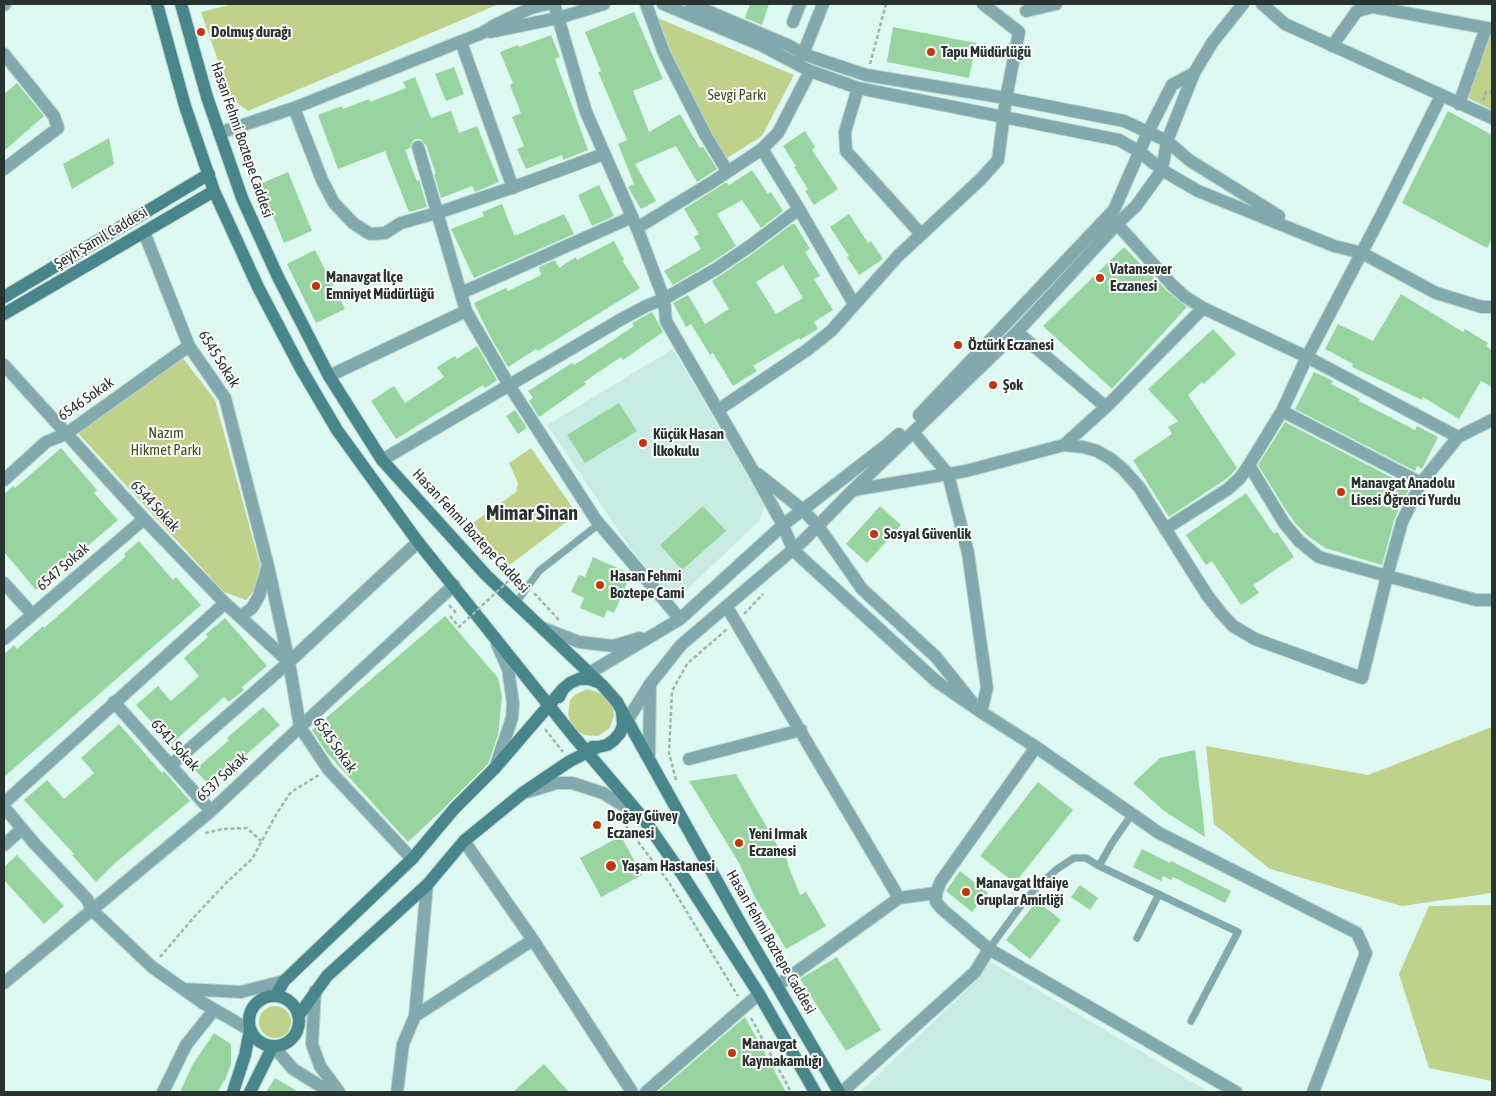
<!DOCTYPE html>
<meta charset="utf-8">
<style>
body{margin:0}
#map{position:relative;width:1496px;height:1096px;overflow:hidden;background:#ddf9f1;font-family:"Asap Condensed",sans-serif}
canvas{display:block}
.frame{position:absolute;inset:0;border:5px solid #28332f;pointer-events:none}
</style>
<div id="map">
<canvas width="1496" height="1096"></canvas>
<div class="frame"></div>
</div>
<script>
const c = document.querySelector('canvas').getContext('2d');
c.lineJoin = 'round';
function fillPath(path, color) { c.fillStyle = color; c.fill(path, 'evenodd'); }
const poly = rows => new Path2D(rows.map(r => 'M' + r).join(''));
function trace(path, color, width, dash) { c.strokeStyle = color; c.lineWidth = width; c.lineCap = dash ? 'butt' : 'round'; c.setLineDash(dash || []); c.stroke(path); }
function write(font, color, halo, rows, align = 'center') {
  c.font = font + ' "Asap Condensed",sans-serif'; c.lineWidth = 4; c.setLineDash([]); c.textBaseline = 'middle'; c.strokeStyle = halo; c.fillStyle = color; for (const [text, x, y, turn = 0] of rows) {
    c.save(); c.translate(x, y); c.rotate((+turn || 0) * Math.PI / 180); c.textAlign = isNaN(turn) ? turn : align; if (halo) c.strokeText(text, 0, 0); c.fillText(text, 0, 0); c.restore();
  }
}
fillPath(poly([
 [673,349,765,506,758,522,674,602,629,546,547,425],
 [989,961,1130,1045,1209,1092,861,1092,861,1091,979,978]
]), '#c8ece3');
fillPath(poly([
 [233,4,499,4,248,111,231,98,201,12],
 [653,16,794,75,762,136,724,160,687,91],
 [1487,35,1492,36,1492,110,1468,98],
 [183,358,215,400,260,565,255,590,246,600,224,592,76,431],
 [531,448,577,514,507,567,473,523,516,492,518,483,509,463],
 [587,689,600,693,610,702,613,708,614,715,610,728,598,736,584,735,578,731,570,721,568,714,570,700,575,695],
 [1492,727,1492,893,1402,906,1270,869,1214,824,1206,746,1368,775],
 [1492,905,1492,1081,1429,1068,1399,974,1429,906],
 '259 1022a16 16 0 1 1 32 0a16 16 0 1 1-32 0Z'
]), '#c0d18c');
fillPath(poly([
 [750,4,769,4,762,25,745,18],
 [634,12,663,79,633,91,649,132,680,114,700,148,703,147,717,169,697,182,676,146,635,164,656,201,641,209,628,187,634,184,618,144,627,140,598,72,601,71,585,32],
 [893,27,976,43,969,78,887,62],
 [551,35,560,57,555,59,588,150,563,160,562,155,526,169,517,149,524,146,512,117,521,113,510,85,513,83,500,52,518,45,519,47],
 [454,67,464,94,446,101,435,74],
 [415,77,431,118,451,111,459,133,477,126,499,182,475,192,472,186,441,198,434,174,436,174,426,145,420,139,415,139,412,142,410,148,405,150,417,181,419,180,427,207,409,212,385,151,338,169,318,115,342,106,343,109,369,99,370,102,406,88,403,82],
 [17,83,44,116,4,151,4,94],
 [1448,111,1492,135,1492,239,1487,248,1402,203],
 [805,131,815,147,812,150,838,189,814,205,805,191,808,189,794,167,796,166,783,146],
 [109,138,114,164,72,189,63,164],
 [752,170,768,194,771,192,783,211,761,228,742,200,717,214,736,246,712,262,673,285,664,271,701,249,694,237,699,234,684,209,725,183,727,183,729,185],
 [288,172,312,231,284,243,260,184],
 [599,185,614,216,592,226,578,195],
 [502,204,514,235,517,235,564,214,574,234,474,278,451,229,484,216,482,212],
 [849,214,868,243,871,241,883,259,859,275,847,257,849,256,830,227],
 [792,224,795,224,810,249,805,252,820,276,814,279,833,310,814,322,818,329,800,340,799,338,753,366,757,371,733,386,713,353,710,355,691,324,686,327,673,303,688,295,705,324,729,309,712,281,755,252],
 [783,265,803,298,776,314,756,282],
 [614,241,624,260,622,260,640,288,538,351,536,349,508,367,490,336,474,303,506,288,508,291,541,275,539,267,555,260,559,268,576,257,577,260],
 [1124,247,1167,291,1187,307,1112,389,1043,326],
 [315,250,345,309,316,323,287,264],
 [1401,294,1463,332,1465,329,1488,343,1486,346,1492,350,1492,387,1481,381,1459,419,1423,397,1422,400,1352,367,1353,364,1325,349,1338,324,1373,341],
 [652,312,663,332,623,360,621,357,584,382,586,384,539,417,529,401,533,398,528,391,572,363,574,365,601,348,634,326,632,323],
 [1213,329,1236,354,1204,384,1202,382,1188,395,1237,468,1229,477,1169,517,1133,460,1172,434,1168,427,1178,421,1148,389],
 [477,346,497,380,485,388,483,385,396,439,371,401,394,386,405,403,444,377,437,367,455,356,457,359],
 [1314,372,1333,381,1331,384,1360,399,1359,401,1415,430,1417,426,1438,437,1422,469,1417,466,1415,471,1295,409],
 [619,403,637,431,585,463,567,435],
 [515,410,527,428,518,434,506,416],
 [1285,422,1410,487,1394,520,1382,565,1325,548,1308,536,1296,524,1284,507,1258,465],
 [61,448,97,490,94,493,118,520,36,590,4,552,4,494,13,486,15,488],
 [1246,493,1274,534,1277,532,1294,557,1253,585,1259,593,1241,605,1212,561,1206,565,1186,535],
 [703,506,726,531,682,570,660,545],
 [880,506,901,525,867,563,846,544],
 [139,541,173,580,176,577,201,605,4,777,4,654,14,645,17,649,43,626,44,628,126,556,124,554],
 [593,557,631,574,614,613,607,610,604,618,580,608,584,598,571,592,579,575,585,577],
 [445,616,498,678,502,696,498,735,488,764,442,810,408,842,327,753,312,730],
 [225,618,267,666,242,687,244,690,229,702,224,697,169,746,155,730,157,728,136,705,158,686,171,701,199,676,184,658,208,637,206,634],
 [263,707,280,725,210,786,195,770,229,740,227,738],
 [119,724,162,773,164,771,190,801,115,863,96,882,72,855,74,854,24,800,47,780,64,799,94,773,81,758],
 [1195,750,1203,816,1205,837,1164,811,1133,783,1160,758],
 [736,774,780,850,785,848,788,865,800,895,806,892,826,926,786,949,756,899,739,863,689,781],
 [1038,782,1073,810,1015,883,980,856],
 [621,836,642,875,601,897,580,858],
 [1142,849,1170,863,1171,861,1231,891,1225,903,1173,877,1171,880,1163,876,1161,881,1133,867],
 [17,855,64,906,44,924,4,880,4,867],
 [960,871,988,893,972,912,946,891],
 [1080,885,1098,898,1090,910,1071,897],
 [1037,901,1061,920,1030,959,1006,940],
 [837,957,881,1030,846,1051,800,979],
 [745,1017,786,1092,658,1092],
 [214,1033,231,1044,231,1064,225,1081,224,1080,218,1092,180,1092,193,1064],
 [544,1064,569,1092,513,1092],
 [275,1078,299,1092,266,1092]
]), '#98d49f');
const lane = poly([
 [516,603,539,571,599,524],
 [1099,866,1238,932,1191,1021],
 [1137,938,1159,894],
 [989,949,1022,904,1035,889,1057,869,1074,858,1086,858,1099,866,1112,843,1132,814]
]);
const street = poly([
 [554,4,586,112,637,228,664,299,666,321,752,469,783,525,793,550,936,681,981,712,1036,747,1159,833,1357,933,1366,953,1313,1092],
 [646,4,664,53,706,136,727,171],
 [663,4,761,45,810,71,858,88,1119,140,1140,152,1162,170,1198,191,1334,246,1362,253,1436,293,1482,307,1492,307],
 [691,4,790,46,803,54,866,75,1006,98,1124,121,1167,141,1189,160,1279,216],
 [1262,4,1285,24,1492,118],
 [4,5,5,4],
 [1026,11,1056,4],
 [793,22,800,4],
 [490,32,558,18,604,4],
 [461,42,513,188],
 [1332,46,1357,11,1373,7,1492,29],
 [4,54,54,116,58,128,4,169],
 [803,54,823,4],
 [858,88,845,132,846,151,921,234],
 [1459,104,1486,28],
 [294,108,322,180,334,203,353,223,370,234,385,233,401,223,437,213,514,187,604,154],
 [219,133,294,108,482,33,495,25,531,8,548,4],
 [762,149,799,209,854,304],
 [1117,224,1172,285,1184,296,1203,308,1307,357,1458,437],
 [637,228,714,181,762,149,778,133,810,71],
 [144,232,189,346,225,398,268,566,289,662,300,727,328,769,412,859],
 [461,293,632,217],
 [466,311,509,385,596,520,680,619],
 [1017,332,1106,407],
 [4,365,144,519,225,603,289,662],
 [329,376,466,311,418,147],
 [718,410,807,350,831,331,898,256,981,179,998,160,1006,98,1019,32,983,4],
 [1282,411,1421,483],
 [919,415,1114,210,1148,132,1172,85,1194,73],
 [913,432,948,474,968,553,987,688,981,712],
 [1064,445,1106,407,1203,308],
 [382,460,620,320,646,306,664,299,716,269,750,246,799,209],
 [1249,465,1284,523,1299,541,1319,557,1387,576,1402,522,1421,483,1458,437,1492,420],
 [758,474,803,510,818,526,862,589,936,657,972,702],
 [4,480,46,442,66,434,189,346],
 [853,490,966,471,1064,445,1083,447,1097,451,1111,459,1123,469,1139,487,1207,595,1221,613,1233,626,1255,639,1362,678,1387,576,1476,600,1492,600],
 [1165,529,1228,489,1240,478,1249,465,1282,411,1307,357,1383,212,1441,96],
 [4,583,32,614],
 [727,607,899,898],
 [240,617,252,608,259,596,267,568],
 [543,628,579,642,613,646,640,638],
 [4,639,144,519],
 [581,678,680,619,783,525,884,447,899,434],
 [114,702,211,811],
 [622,729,650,684,681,645,803,541,853,490,1017,332,1117,224,1136,206,1162,170,1167,141,1194,73,1212,43,1243,4],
 [1036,747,941,881,936,893,936,902,942,909,989,949,1236,1092],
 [649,757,650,684],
 [689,759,801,730],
 [171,765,289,662,418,542],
 [495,768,512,718,513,703,508,669,497,644],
 [527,792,557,783,572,783,603,793,640,816],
 [4,803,225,603],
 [4,807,34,843,87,899,92,910,152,967,203,1003,250,1030],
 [464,841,533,940,632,1092],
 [4,845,22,829],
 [4,983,211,811,300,727,454,585],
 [777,986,899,898,936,893],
 [183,989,241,992,284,981],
 [315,991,312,1044,320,1066,339,1092],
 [415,1016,533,940],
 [273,1046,293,1069,330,1092],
 [163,1092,186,1045,214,1010],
 [397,1092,403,1044,415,1016,427,885],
 [646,1092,759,994],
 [842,1092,975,972,989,949]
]);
const secondary = poly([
 [157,4,185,106,214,191,258,287,300,367,337,430,418,542,575,738,643,818,682,874,759,994,815,1092],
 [181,4,207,97,242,198,278,277,329,376,382,460,486,575,602,685,617,702,742,926,839,1092],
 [4,297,209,174],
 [4,314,214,191],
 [559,697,563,689,570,683,579,679,589,679,598,682],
 [592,747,598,747,607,745,614,740,620,733,623,725,622,712],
 [276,995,284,981,412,859,454,809,495,768,563,689],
 '249 1021a25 25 0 1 1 50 0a25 25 0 1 1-50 0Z',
 [299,1015,327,976,427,885,464,841,524,792,570,761,598,747],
 [233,1092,245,1055,250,1030],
 [250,1092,273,1046]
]);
trace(lane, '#bcd5ce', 8);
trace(street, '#bcd5ce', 14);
trace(secondary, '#bcd5ce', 14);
trace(poly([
 [870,64,886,4],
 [1483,101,1486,92,1492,92],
 [516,574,522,580],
 [534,593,559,620],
 [449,605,457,614],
 [744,614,763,594],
 [545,729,563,752],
 [676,780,669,753,672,691,687,664,727,629],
 [622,821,668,881,738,996],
 [205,833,223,829,247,828,261,841],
 [160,957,195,916,227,882,252,859,277,813,291,792,319,775],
 [751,1018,791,1092],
 [1490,1092,1492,1091]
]), '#9fb5ae', 2.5, [4, 2.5]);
trace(lane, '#82aaae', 7);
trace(street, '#82aaae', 12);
trace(secondary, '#48868c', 12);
trace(poly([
 [450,616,459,627,516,574]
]), '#9fb5ae', 2.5, [4, 2.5]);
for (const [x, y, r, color] of [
 [201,32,5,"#c0360d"],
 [931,52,5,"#c0360d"],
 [1100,278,5,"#c0360d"],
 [316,286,5,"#c0360d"],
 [958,345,5,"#c0360d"],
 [993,385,5,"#c0360d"],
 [643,443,5,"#c0360d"],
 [1341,492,5,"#c0360d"],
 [874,534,5,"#c0360d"],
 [600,585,5,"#c0360d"],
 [597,825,5,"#c0360d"],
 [739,843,5,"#c0360d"],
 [611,866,6,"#c0360d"],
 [966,892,5,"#c0360d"],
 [732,1053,5,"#c0360d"]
]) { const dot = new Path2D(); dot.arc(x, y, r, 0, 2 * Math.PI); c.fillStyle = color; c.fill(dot); trace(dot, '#fff', 2); }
write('bold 15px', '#28332f', '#fff', [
 ["Dolmuş durağı",211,32],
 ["Tapu Müdürlüğü",941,52],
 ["Vatansever",1110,269],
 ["Eczanesi",1110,286],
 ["Manavgat İlçe",326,277],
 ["Emniyet Müdürlüğü",326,294],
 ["Öztürk Eczanesi",968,345],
 ["Şok",1003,385],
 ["Küçük Hasan",653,434],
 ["İlkokulu",653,451],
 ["Manavgat Anadolu",1351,483],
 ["Lisesi Öğrenci Yurdu",1351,500],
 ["Sosyal Güvenlik",884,534],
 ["Hasan Fehmi",610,576],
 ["Boztepe Cami",610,593],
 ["Doğay Güvey",607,816],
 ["Eczanesi",607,833],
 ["Yeni Irmak",749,834],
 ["Eczanesi",749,851],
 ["Yaşam Hastanesi",622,866],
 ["Manavgat İtfaiye",976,883],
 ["Gruplar Amirliği",976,900],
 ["Manavgat",742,1044],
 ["Kaymakamlığı",742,1061]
], 'left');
write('15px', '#434e1a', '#fff', [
 ["Sevgi Parkı",737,95],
 ["Nazım",166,433],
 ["Hikmet Parkı",166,450]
]);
write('15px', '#28332f', '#fff', [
 ["Hasan Fehmi Boztepe Caddesi",242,140,71],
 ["Şeyh Şamil Caddesi",101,238,-31],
 ["6545 Sokak",219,359,58],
 ["6546 Sokak",86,399,-35],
 ["6544 Sokak",155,506,47],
 ["Hasan Fehmi Boztepe Caddesi",471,531,47],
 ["6547 Sokak",63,567,-41],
 ["6541 Sokak",175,745,48],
 ["6545 Sokak",335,745,55],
 ["6537 Sokak",222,777,-43],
 ["Hasan Fehmi Boztepe Caddesi",771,942,60]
]);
write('bold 20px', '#28332f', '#fff', [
 ["Mimar Sinan",532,514]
]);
</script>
